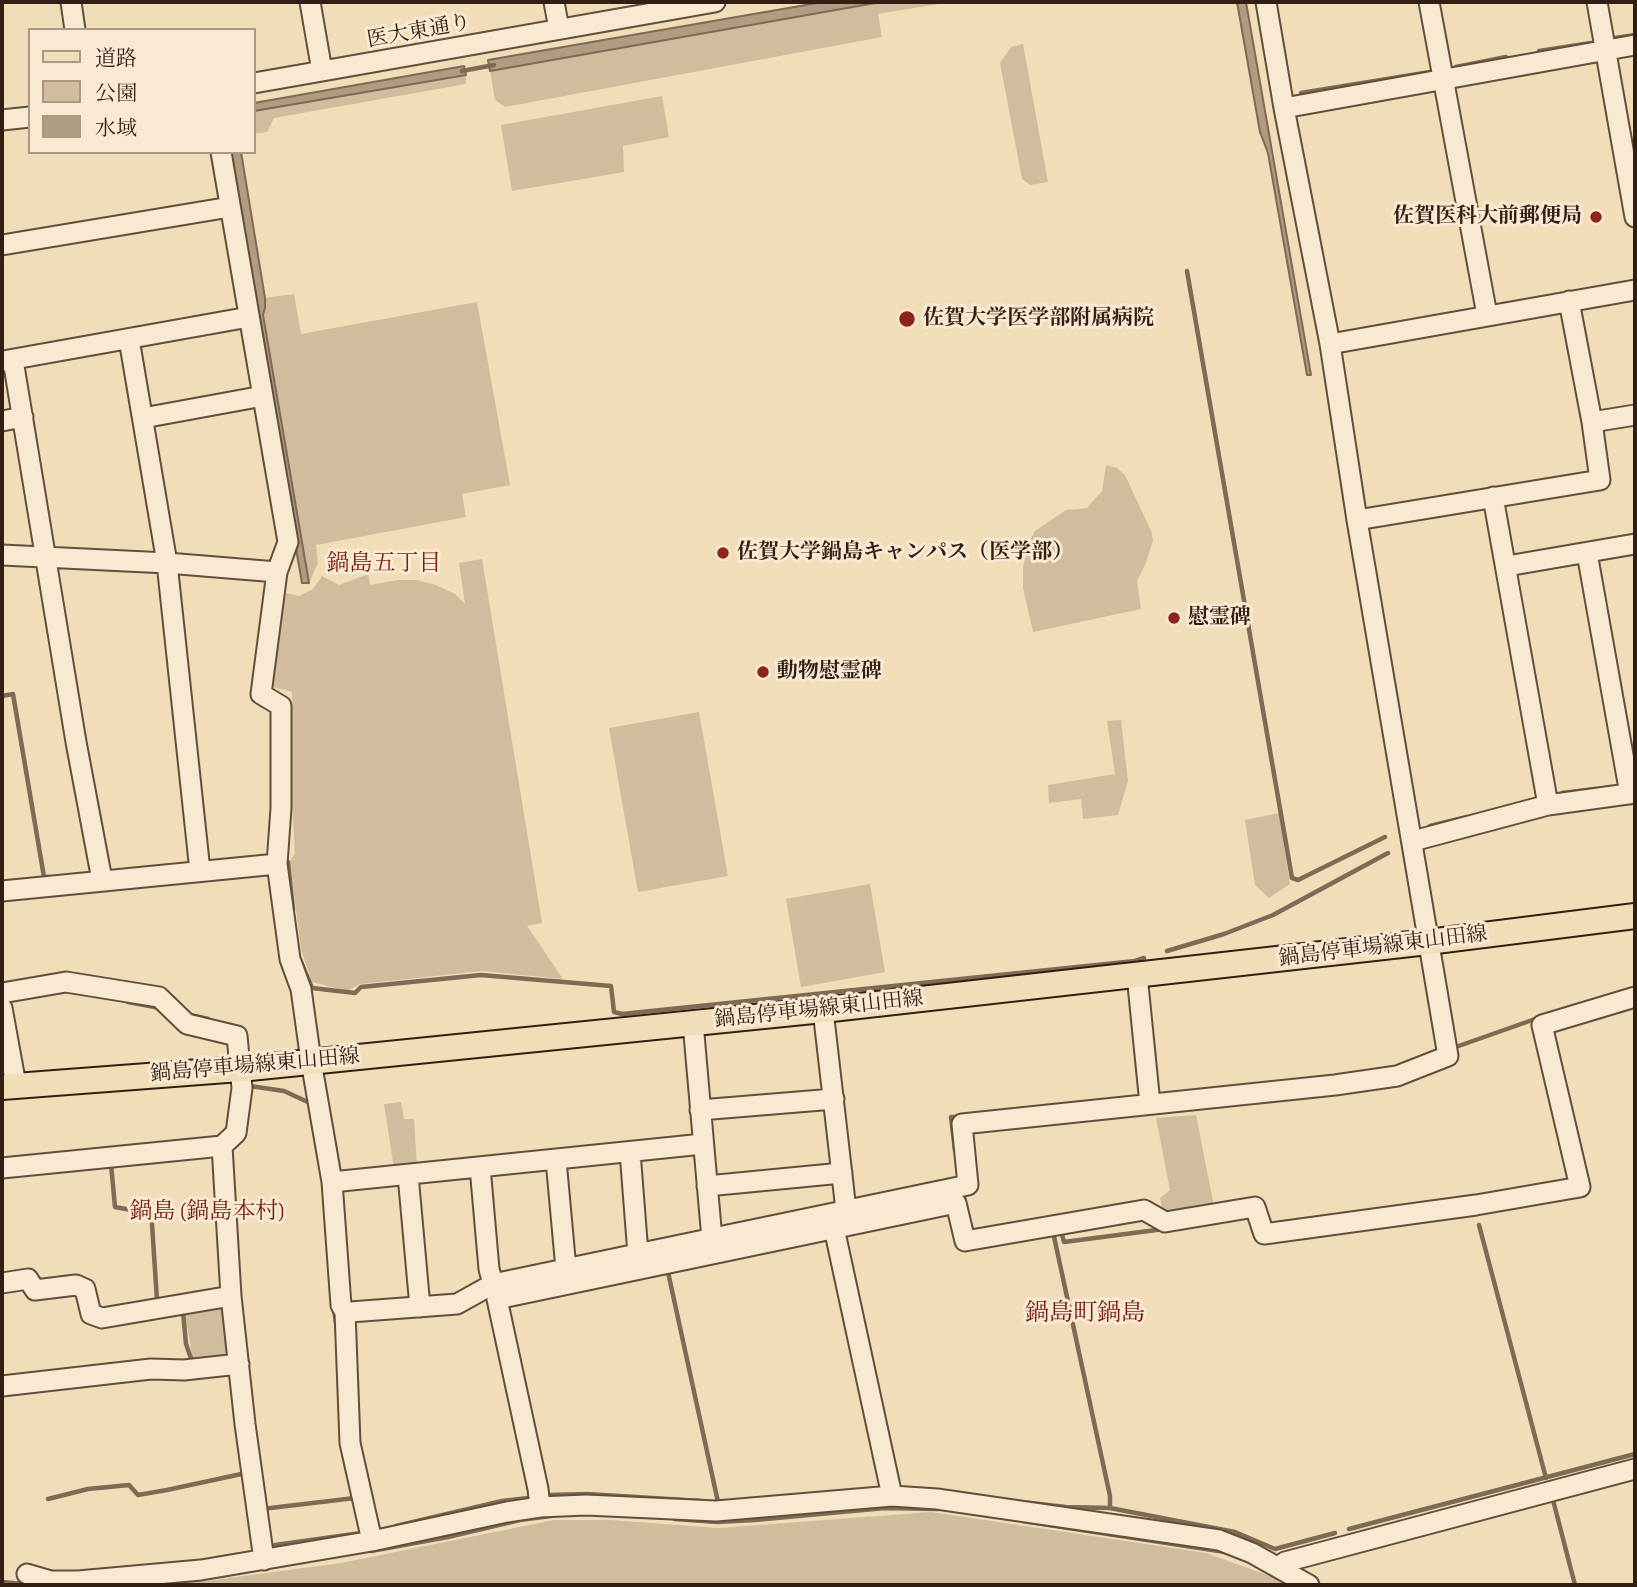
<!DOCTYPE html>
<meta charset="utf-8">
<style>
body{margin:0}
#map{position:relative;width:1637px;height:1587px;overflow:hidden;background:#f2ddb9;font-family:Alegreya,"Noto Serif JP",serif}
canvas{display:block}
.frame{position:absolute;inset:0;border:4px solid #321e13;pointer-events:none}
.legend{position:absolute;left:28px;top:28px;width:228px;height:126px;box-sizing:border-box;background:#f7e9d2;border:2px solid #a89886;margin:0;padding:9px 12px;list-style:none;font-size:21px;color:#321e13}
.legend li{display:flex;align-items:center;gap:14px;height:35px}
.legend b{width:35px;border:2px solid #a89886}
</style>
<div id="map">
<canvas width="1637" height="1587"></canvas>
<div class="frame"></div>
<ul class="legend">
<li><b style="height:9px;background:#f2ddb9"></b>道路</li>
<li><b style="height:19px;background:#d1bd9d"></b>公園</li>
<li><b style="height:19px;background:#b19c81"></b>水域</li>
</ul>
</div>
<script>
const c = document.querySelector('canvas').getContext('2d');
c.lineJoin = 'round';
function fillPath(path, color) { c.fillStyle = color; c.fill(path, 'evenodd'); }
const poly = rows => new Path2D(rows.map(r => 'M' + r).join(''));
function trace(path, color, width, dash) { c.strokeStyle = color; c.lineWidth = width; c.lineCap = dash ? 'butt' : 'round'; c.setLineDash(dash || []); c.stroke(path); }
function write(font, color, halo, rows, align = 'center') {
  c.font = font + ' Alegreya,"Noto Serif JP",serif'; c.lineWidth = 6; c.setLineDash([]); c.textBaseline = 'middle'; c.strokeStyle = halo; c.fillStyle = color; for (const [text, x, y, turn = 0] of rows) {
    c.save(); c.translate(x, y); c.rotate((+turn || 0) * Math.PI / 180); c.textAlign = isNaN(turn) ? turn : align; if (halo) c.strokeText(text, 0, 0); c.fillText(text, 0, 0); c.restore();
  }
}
fillPath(poly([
 [881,2,951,2,878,14,882,37,505,107,495,100,490,71],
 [1023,44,1048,182,1030,185,1022,179,1000,63,1011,47],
 [466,75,466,84,274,118,267,132,254,134,254,111],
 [662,96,669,137,623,146,624,172,512,191,501,125],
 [294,294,301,334,477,302,510,485,462,494,466,517,316,545,318,563,309,583,263,315,265,308,265,298],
 [1106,465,1117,468,1125,475,1152,533,1153,541,1145,565,1137,581,1141,609,1033,632,1023,588,1023,567,1030,540,1035,531,1066,510,1087,508,1102,491],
 [482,559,542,923,527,926,563,979,482,971,360,984,347,991,312,982,301,949,290,861,295,853,290,770,292,692,270,686,286,593,299,596,313,589,322,576,339,585,368,574,370,585,398,580,417,580,436,585,455,594,465,604,459,563],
 [699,712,728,876,638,892,609,728],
 [1121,720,1128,781,1118,815,1083,819,1081,799,1049,803,1048,785,1115,774,1107,721],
 [1279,813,1290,884,1269,898,1255,885,1245,820],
 [870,884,885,972,801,987,786,899],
 [401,1102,404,1119,414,1119,417,1167,394,1169,384,1104],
 [1196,1115,1214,1206,1163,1213,1160,1198,1170,1190,1156,1118],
 [228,1302,234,1358,193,1360,184,1309],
 [931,1512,1206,1553,1273,1577,1286,1585,151,1585,206,1581,341,1563,554,1520,611,1520,719,1528]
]), '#d1bd9d');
const water = poly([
 [823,2,881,2,490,71,488,60,823,2],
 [1237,2,1246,2,1311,375,1307,375,1268,153,1260,132,1237,2],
 [464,66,466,75,254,111,254,103,464,66],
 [228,152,241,152,265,298,265,308,263,315,309,583,302,583,254,309,228,152]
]);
fillPath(water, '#b19c81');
trace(water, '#7e6a55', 2);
trace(poly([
 [1615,38,1635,35],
 [1539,51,1591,43],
 [1456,67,1506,57],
 [462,71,494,65],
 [1301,93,1430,72],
 [1187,271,1292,878,1298,880,1385,837],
 [2,696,13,694,44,877,49,877],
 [1562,793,1596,789],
 [1430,826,1467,817],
 [288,862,293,910],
 [1167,951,1224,934,1273,915,1388,853],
 [300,960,312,988,355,993,361,987,481,975,611,986,614,1012,622,1014,1135,961,1144,958],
 [128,1002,160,1008],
 [186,1014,208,1019],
 [1453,1048,1538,1018],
 [250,1086,284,1091,312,1104],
 [955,1150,951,1117,959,1117],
 [111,1164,115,1207,131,1210,151,1209,157,1300],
 [1479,1225,1546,1478],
 [1053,1232,1110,1496,1110,1508],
 [1059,1232,1061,1231,1064,1242,1164,1229],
 [668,1272,718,1502],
 [334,1310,336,1323,342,1323],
 [180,1312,183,1312,186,1344,193,1364],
 [548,1495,587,1494,701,1501],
 [48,1499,88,1489,129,1485,138,1495,167,1490,246,1473],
 [1553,1500,1575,1585],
 [1021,1502,1066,1507,1110,1508,1235,1532,1275,1549,1335,1533],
 [262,1509,355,1498,355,1501],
 [675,1519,717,1522,755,1520,885,1508,938,1509],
 [1023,1521,1225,1552],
 [396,1526,502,1501,528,1498],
 [1349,1529,1635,1454],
 [275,1545,361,1533,361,1530],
 [371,1551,448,1537,520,1520,551,1516],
 [2,1582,35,1585]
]), '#7e6a55', 4.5);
const minor = poly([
 [71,2,75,30],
 [310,2,322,71],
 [554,2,559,29],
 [1429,2,1487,315],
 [1597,2,1635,217],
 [254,83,715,2],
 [1284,108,1635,45],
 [2,120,30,117],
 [221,152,288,542,277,572,261,694,281,706,281,808,277,864,290,959,301,989,311,1061,332,1182,341,1305,345,1312,350,1312,457,1304,493,1284,968,1185,962,1124,1335,1085,1397,1076,1448,1056,1357,520,1330,344,1284,108,1266,2],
 [2,245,230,207],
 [129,339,167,563,200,871],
 [1330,344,1635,290],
 [13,360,76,742,102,880],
 [3,361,249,317],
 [143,418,263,396],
 [2,421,23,417],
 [1592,422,1635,415],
 [1493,497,1548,805],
 [1357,520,1600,480,1592,422,1569,301],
 [1587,553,1630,794],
 [2,555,167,563,277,572],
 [1507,566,1635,544],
 [1413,841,1548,805,1635,793],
 [2,891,277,864],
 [1137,975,1150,1104],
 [2,993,66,982,159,997,187,1024,237,1036,242,1088,236,1133,222,1146,231,1296,245,1424,264,1560],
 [2,1008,16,1085],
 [823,1010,846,1210],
 [693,1023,712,1239],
 [700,1110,834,1099],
 [630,1152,638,1254],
 [556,1160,566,1269],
 [480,1167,489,1269,493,1284],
 [2,1168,222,1146],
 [408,1175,420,1307],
 [332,1182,703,1144],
 [707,1186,842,1173],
 [834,1228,892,1496],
 [2,1283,28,1279,35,1290,76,1285,85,1289,91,1314,102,1318,231,1296],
 [345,1312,350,1443,372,1541],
 [2,1386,151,1369,184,1370,239,1364],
 [540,1507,538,1489,497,1299,956,1203,965,1241,1144,1210,1165,1222,1255,1207,1264,1234,1476,1205,1580,1187,1542,1025,1635,997],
 [1278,1567,1285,1562,1635,1469],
 [27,1574,51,1581,78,1581,201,1570,372,1541,507,1512,540,1507,586,1505,716,1511,892,1496,937,1499,1219,1540,1252,1553,1309,1585]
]);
const major = poly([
 [2,1087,240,1069,823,1010,1428,942,1635,916]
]);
trace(minor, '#624e3c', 23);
trace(major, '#321e13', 28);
trace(minor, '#f7e9d2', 19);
trace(major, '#f2ddb9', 24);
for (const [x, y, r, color] of [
 [1596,217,7,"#8f2418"],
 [907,319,9,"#8f2418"],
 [723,553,7,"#8f2418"],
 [1174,618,7,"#8f2418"],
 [763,672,7,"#8f2418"]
]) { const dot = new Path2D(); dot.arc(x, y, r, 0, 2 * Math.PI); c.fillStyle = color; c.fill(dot); trace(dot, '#f7e9d2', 2.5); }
write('21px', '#321e13', '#f7e9d2', [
 ["医大東通り",419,32,-10],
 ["鍋島停車場線東山田線",1383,947,-7],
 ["鍋島停車場線東山田線",819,1010,-6],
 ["鍋島停車場線東山田線",255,1066,-5]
]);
write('bold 21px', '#321e13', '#f7e9d2', [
 ["佐賀医科大前郵便局",1582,217,"right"],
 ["佐賀大学医学部附属病院",923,319],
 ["佐賀大学鍋島キャンパス（医学部）",737,553],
 ["慰霊碑",1188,618],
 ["動物慰霊碑",777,672]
], 'left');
write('23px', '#7a1f14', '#f7e9d2', [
 ["鍋島五丁目",384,564],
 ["鍋島 (鍋島本村)",207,1212]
]);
write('24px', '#7a1f14', '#f7e9d2', [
 ["鍋島町鍋島",1085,1314]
]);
</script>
